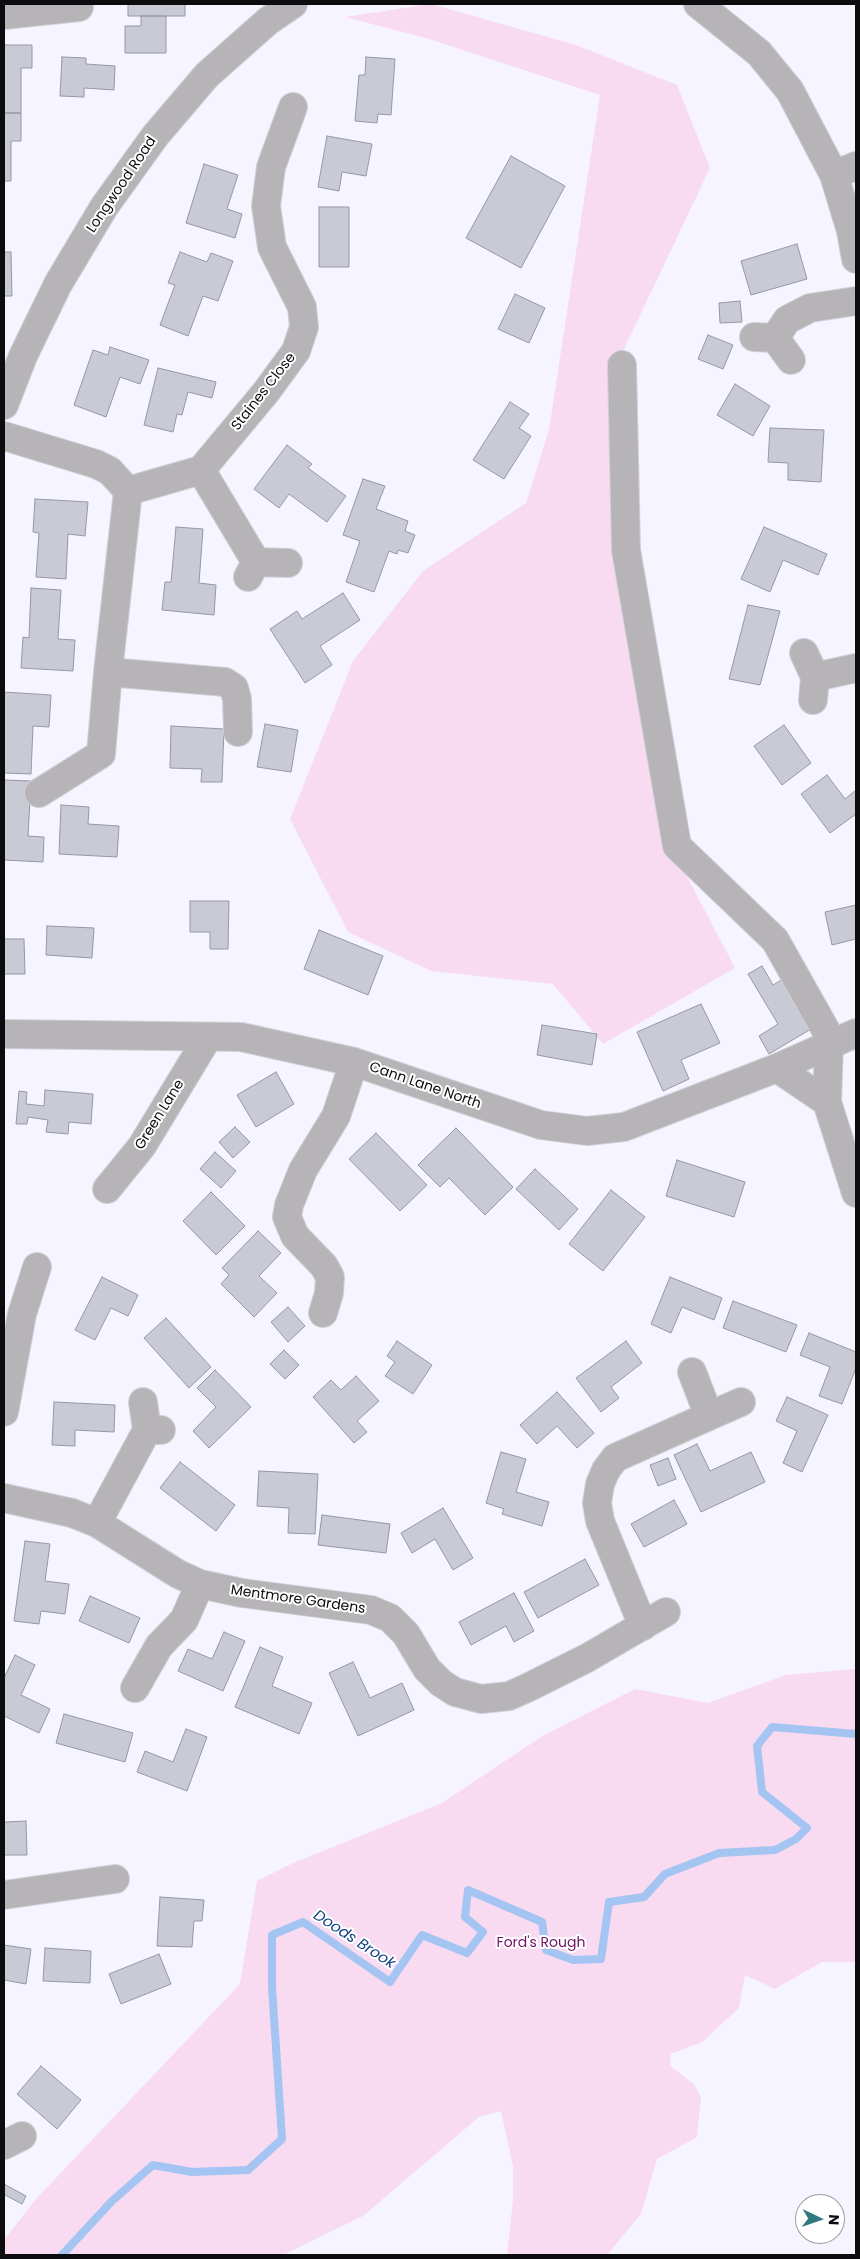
<!DOCTYPE html>
<style>
body{margin:0}
#map{position:relative;width:860px;height:2259px;overflow:hidden;background:#f6f4fe;font-family:Poppins,sans-serif}
canvas{display:block}
.frame{position:absolute;inset:0;border:5px solid #0c0b0e;pointer-events:none}
.north{position:absolute;left:795px;top:2194px;width:50px;height:50px;box-sizing:border-box;background:#fff;border:1px solid #9e9d9f;border-radius:50%;rotate:93deg;font-size:14px;font-weight:700;line-height:20px;text-align:center;color:#0c0b0e}
.north::after{content:'';display:block;margin:auto;width:18px;height:22px;background:#307a7d;clip-path:polygon(50% 0,100% 100%,50% 72%,0 100%)}
</style>
<div id="map">
<canvas width="860" height="2259"></canvas>
<div class="frame"></div>
<div class="north">N</div>
</div>
<script>
const c = document.querySelector('canvas').getContext('2d');
c.lineJoin = 'round';
function fillPath(path, color) { c.fillStyle = color; c.fill(path, 'evenodd'); }
const poly = rows => new Path2D(rows.map(r => 'M' + r).join(''));
function trace(path, color, width, dash) { c.strokeStyle = color; c.lineWidth = width; c.lineCap = dash ? 'butt' : 'round'; c.setLineDash(dash || []); c.stroke(path); }
function write(font, color, halo, rows, align = 'center') {
  c.font = font + ' Poppins,sans-serif'; c.lineWidth = 4; c.setLineDash([]); c.textBaseline = 'middle'; c.strokeStyle = halo; c.fillStyle = color; for (const [text, x, y, turn = 0] of rows) {
    c.save(); c.translate(x, y); c.rotate((+turn || 0) * Math.PI / 180); c.textAlign = isNaN(turn) ? turn : align; if (halo) c.strokeText(text, 0, 0); c.fillText(text, 0, 0); c.restore();
  }
}
fillPath(poly([
 [431,4,576,45,677,85,710,168,614,370,669,842,735,968,603,1044,553,984,431,971,348,932,290,819,353,661,423,571,526,503,549,430,600,95,426,38,345,17],
 [856,1669,856,1962,822,1962,775,1989,745,1975,739,2008,702,2042,671,2054,670,2066,694,2084,701,2097,697,2137,657,2159,641,2214,607,2255,507,2255,513,2200,513,2166,501,2111,479,2117,363,2216,283,2255,4,2255,4,2240,36,2199,240,1984,257,1881,291,1864,442,1803,544,1735,635,1689,708,1703,786,1675]
]), '#f8daf1');
trace(poly([
 [62,2255,112,2201,153,2165,192,2172,248,2170,282,2139,272,1987,272,1935,303,1922,390,1982,422,1935,467,1953,483,1932,465,1917,468,1890,542,1922,546,1950,573,1960,601,1959,609,1902,644,1897,665,1874,719,1853,775,1850,796,1839,807,1828,762,1792,757,1746,772,1727,856,1734]
]), '#a4c4f2', 8);
const building = poly([
 [128,4,185,4,185,16,128,16,128,4],
 [141,16,166,16,166,53,125,53,125,26,141,26,141,16],
 [4,45,32,45,32,68,21,68,21,113,4,113,4,45],
 [62,57,86,58,86,64,115,66,114,90,84,88,84,97,60,96,62,57],
 [366,57,395,59,391,115,378,114,377,123,355,121,359,75,365,75,366,57],
 [4,113,21,113,21,141,11,141,11,181,4,181,4,113],
 [327,136,372,144,366,176,342,172,339,191,318,187,327,136],
 [511,156,565,186,521,268,466,238,511,156],
 [204,164,238,175,227,209,242,214,235,238,186,223,204,164],
 [319,207,349,207,349,267,319,267,319,207],
 [797,244,807,279,751,295,741,261,797,244],
 [4,252,11,252,12,296,4,296,4,252],
 [180,252,207,262,211,253,233,261,218,301,203,296,188,336,160,325,175,285,168,283,180,252],
 [515,294,545,308,529,343,498,329,515,294],
 [740,301,742,322,720,323,719,303,740,301],
 [708,335,733,345,723,369,698,359,708,335],
 [110,347,149,360,140,384,120,377,106,417,74,405,93,350,108,355,110,347],
 [158,368,216,382,212,398,188,392,182,415,177,414,173,432,144,425,158,368],
 [735,384,770,406,753,436,717,415,735,384],
 [510,402,529,414,519,428,531,436,504,479,473,460,510,402],
 [770,428,824,430,821,482,788,480,788,463,768,462,770,428],
 [287,445,312,464,308,468,346,496,327,522,289,494,279,508,254,489,287,445],
 [363,479,385,486,376,509,408,521,405,531,415,535,408,553,398,550,397,554,389,551,374,592,346,582,360,541,343,535,363,479],
 [35,499,88,502,85,536,68,534,66,579,36,577,39,533,33,532,35,499],
 [176,527,203,529,199,583,216,585,214,615,162,610,165,582,171,582,176,527],
 [764,527,827,554,818,575,783,560,770,592,741,579,764,527],
 [31,588,61,590,58,639,75,640,73,671,21,668,23,637,29,638,31,588],
 [343,593,360,620,320,646,332,665,305,683,270,629,297,611,302,619,343,593],
 [748,605,780,611,760,685,729,679,748,605],
 [4,692,51,695,49,727,33,726,31,774,4,773,4,692],
 [265,724,298,730,291,772,257,767,265,724],
 [784,725,811,763,782,785,754,746,784,725],
 [171,726,224,729,222,782,201,782,202,769,170,768,171,726],
 [827,775,845,799,855,791,856,792,856,814,830,833,801,794,827,775],
 [4,780,31,781,28,836,44,837,43,862,4,860,4,780],
 [61,805,89,807,88,824,119,826,117,857,59,854,61,805],
 [190,901,229,901,228,949,210,949,210,932,190,932,190,901],
 [856,905,856,939,832,945,825,912,856,905],
 [47,926,94,928,92,958,46,955,47,926],
 [319,930,383,956,368,995,304,969,319,930],
 [4,939,24,939,25,974,4,974,4,939],
 [762,966,773,985,787,977,816,1026,769,1054,759,1036,778,1024,748,974,762,966],
 [701,1004,720,1043,681,1060,689,1079,663,1091,637,1032,701,1004],
 [542,1025,597,1034,592,1065,537,1055,542,1025],
 [276,1072,294,1104,256,1127,237,1095,276,1072],
 [45,1090,93,1094,91,1124,69,1122,68,1134,46,1132,48,1120,28,1117,27,1124,16,1124,19,1091,27,1092,26,1104,44,1106,45,1090],
 [235,1127,250,1142,233,1158,219,1142,235,1127],
 [456,1128,513,1187,485,1215,449,1178,440,1187,418,1165,456,1128],
 [376,1133,427,1185,400,1211,349,1159,376,1133],
 [215,1152,236,1171,221,1188,200,1169,215,1152],
 [677,1160,745,1182,734,1217,666,1196,677,1160],
 [535,1169,578,1209,559,1230,516,1189,535,1169],
 [611,1190,645,1217,603,1271,569,1244,611,1190],
 [211,1192,245,1226,216,1255,183,1221,211,1192],
 [258,1231,281,1253,259,1276,277,1293,254,1317,221,1284,229,1275,222,1268,258,1231],
 [102,1277,138,1295,128,1316,111,1308,95,1340,75,1330,102,1277],
 [670,1277,722,1298,714,1320,682,1307,671,1333,651,1324,670,1277],
 [733,1301,797,1325,786,1352,723,1328,733,1301],
 [288,1307,305,1326,288,1342,271,1322,288,1307],
 [166,1318,211,1367,189,1388,144,1338,166,1318],
 [809,1333,856,1352,856,1368,842,1404,819,1396,830,1367,800,1355,809,1333],
 [397,1341,432,1365,413,1394,385,1376,395,1362,387,1356,397,1341],
 [626,1341,642,1363,611,1387,619,1398,601,1412,576,1378,626,1341],
 [284,1350,299,1365,285,1379,270,1364,284,1350],
 [215,1370,251,1407,209,1448,193,1431,216,1407,197,1388,215,1370],
 [356,1376,379,1401,357,1421,367,1432,354,1443,313,1397,331,1380,341,1390,356,1376],
 [557,1392,594,1433,577,1448,557,1426,537,1444,520,1425,557,1392],
 [787,1397,828,1415,802,1472,783,1463,797,1431,776,1421,787,1397],
 [54,1402,115,1405,114,1432,75,1430,75,1446,52,1445,54,1402],
 [697,1444,710,1471,751,1452,765,1482,701,1512,674,1455,697,1444],
 [501,1452,526,1459,516,1492,549,1502,542,1526,502,1514,504,1509,486,1503,501,1452],
 [668,1458,676,1479,658,1486,650,1465,668,1458],
 [180,1462,235,1505,216,1531,160,1488,180,1462],
 [259,1471,318,1474,315,1534,288,1533,289,1508,257,1506,259,1471],
 [674,1500,687,1524,644,1547,631,1524,674,1500],
 [443,1508,473,1558,453,1570,435,1539,412,1553,401,1533,443,1508],
 [322,1515,390,1524,386,1553,318,1545,322,1515],
 [25,1541,50,1544,45,1581,69,1584,65,1614,41,1611,39,1624,14,1621,25,1541],
 [585,1559,599,1585,538,1618,524,1592,585,1559],
 [514,1593,534,1631,514,1642,506,1626,471,1645,459,1622,514,1593],
 [90,1596,140,1618,129,1643,79,1621,90,1596],
 [224,1632,245,1641,223,1691,178,1671,188,1649,212,1659,224,1632],
 [260,1647,283,1657,272,1686,312,1703,299,1734,235,1707,260,1647],
 [15,1655,35,1665,21,1695,50,1709,39,1733,4,1716,4,1678,15,1655],
 [353,1662,370,1698,402,1683,414,1710,358,1736,329,1673,353,1662],
 [64,1714,133,1733,125,1762,56,1743,64,1714],
 [186,1729,207,1737,187,1791,137,1772,145,1751,173,1762,186,1729],
 [26,1821,27,1855,4,1855,4,1822,26,1821],
 [160,1897,204,1900,202,1921,194,1921,192,1947,157,1946,160,1897],
 [4,1945,31,1949,26,1984,4,1980,4,1945],
 [45,1948,91,1951,90,1983,43,1981,45,1948],
 [159,1954,171,1984,121,2004,109,1974,159,1954],
 [41,2066,81,2100,57,2129,17,2094,41,2066],
 [4,2184,26,2196,22,2204,5,2195,4,2198,4,2184]
]);
fillPath(building, '#c9cbd4');
trace(building, '#9698a1', 1);
const minor = poly([
 [698,4,759,53,790,91,834,175,851,231,856,259],
 [4,15,79,7],
 [834,175,856,166],
 [754,337,775,338,791,360],
 [775,338,787,320,810,308,856,301],
 [622,365,626,550,677,846,775,940,833,1043],
 [4,405,23,356,58,284,104,207,155,136,207,75,268,21,293,4],
 [4,436,96,464,110,471,128,491,108,672,101,754,39,793],
 [201,470,256,562],
 [128,491,201,470,266,392,296,351,304,327,302,307,272,247,266,206,271,167,293,107],
 [248,577,256,562,288,563],
 [804,653,815,677,813,700],
 [108,672,225,682,234,688,237,699,238,732],
 [815,677,856,668],
 [4,1034,241,1037,354,1062,541,1125,587,1131,624,1127,777,1068,856,1033],
 [829,1044,827,1102,856,1193],
 [777,1068,827,1102],
 [107,1189,142,1146,208,1037],
 [323,1313,329,1293,330,1277,324,1266,295,1236,287,1217,289,1205,303,1170,336,1116,354,1062],
 [692,1372,709,1416,741,1402],
 [143,1402,147,1430,161,1430],
 [4,1412,22,1314,37,1267],
 [4,1498,72,1513,97,1523,178,1574,200,1584,242,1593,371,1610,390,1618,406,1634,427,1669,441,1683,455,1692,481,1699,509,1696,527,1688,587,1658,666,1612],
 [97,1523,147,1430],
 [643,1626,600,1521,597,1503,600,1484,606,1470,615,1458,709,1416],
 [135,1688,159,1646,184,1620,200,1584],
 [4,1895,115,1879],
 [4,2145,22,2136]
]);
trace(minor, '#d1cfd8', 30);
trace(minor, '#b7b4b8', 28);
write('14px', '#0c0b0e', '#fff', [
 ["Longwood Road",122,185,-56],
 ["Staines Close",264,392,-52],
 ["Cann Lane North",425,1086,19],
 ["Green Lane",160,1115,-58],
 ["Mentmore Gardens",298,1600,8]
]);
write('14px', '#6f1263', '#fff', [
 ["Ford's Rough",541,1943]
]);
write('italic 15px', '#0d4283', '#fff', [
 ["Doods Brook",354,1940,33]
]);
</script>
